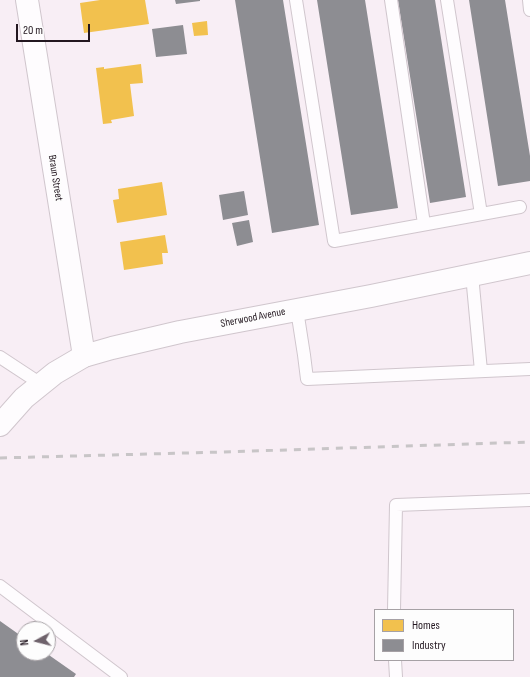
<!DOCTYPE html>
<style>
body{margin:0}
#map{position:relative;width:530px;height:677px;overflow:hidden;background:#f8eef5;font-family:"Sofia Sans Condensed",sans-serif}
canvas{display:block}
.legend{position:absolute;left:374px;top:609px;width:140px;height:52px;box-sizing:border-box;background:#fdfdfd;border:1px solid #a6a1a5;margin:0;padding:5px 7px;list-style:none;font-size:12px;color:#231720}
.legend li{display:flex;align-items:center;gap:8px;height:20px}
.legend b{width:20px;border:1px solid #a6a1a5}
.north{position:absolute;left:16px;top:621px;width:40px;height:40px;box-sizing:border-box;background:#fdfdfd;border:1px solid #a6a1a5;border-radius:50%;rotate:263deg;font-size:11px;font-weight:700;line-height:16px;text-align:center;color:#231720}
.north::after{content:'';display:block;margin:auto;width:14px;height:18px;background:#6e626b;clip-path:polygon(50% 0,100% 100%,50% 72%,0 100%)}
.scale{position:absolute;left:16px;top:24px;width:74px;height:18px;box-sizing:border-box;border:2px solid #231720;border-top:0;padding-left:5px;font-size:12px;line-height:14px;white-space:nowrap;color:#231720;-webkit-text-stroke:3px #fdfdfd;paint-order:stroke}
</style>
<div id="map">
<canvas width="530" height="677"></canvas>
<ul class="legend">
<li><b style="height:11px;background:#f2c14e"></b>Homes</li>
<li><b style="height:11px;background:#8d8d92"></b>Industry</li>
</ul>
<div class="north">N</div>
<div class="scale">20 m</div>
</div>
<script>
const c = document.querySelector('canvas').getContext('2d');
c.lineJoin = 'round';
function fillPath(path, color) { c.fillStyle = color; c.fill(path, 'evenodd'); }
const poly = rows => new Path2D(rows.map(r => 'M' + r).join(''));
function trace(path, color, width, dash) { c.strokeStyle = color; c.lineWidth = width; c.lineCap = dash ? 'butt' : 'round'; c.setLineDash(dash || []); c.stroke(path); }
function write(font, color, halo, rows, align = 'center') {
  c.font = font + ' "Sofia Sans Condensed",sans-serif'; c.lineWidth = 4; c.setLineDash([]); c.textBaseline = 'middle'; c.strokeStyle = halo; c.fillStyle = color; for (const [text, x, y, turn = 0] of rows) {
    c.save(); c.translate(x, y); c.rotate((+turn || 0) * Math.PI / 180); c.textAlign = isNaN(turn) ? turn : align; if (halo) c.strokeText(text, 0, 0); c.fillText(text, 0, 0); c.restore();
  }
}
fillPath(poly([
 [100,0,145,0,149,24,84,33,80,3],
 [207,21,208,35,194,36,192,23],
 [141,64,143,83,130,84,134,116,111,120,112,123,103,124,96,68,104,67,104,69],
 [162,182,167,215,117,223,113,200,119,199,118,189],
 [165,235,168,253,162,253,163,264,124,270,120,242]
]), '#f2c14e');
fillPath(poly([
 [175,0,200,0,200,1,176,4],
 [235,0,283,0,319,225,272,233],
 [317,0,365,0,398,208,351,215],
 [398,0,435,0,466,197,430,203],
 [469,0,505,0,530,156,530,181,498,186],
 [183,25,187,54,156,57,152,29],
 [244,191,248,215,223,220,219,195],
 [249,220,253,242,237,246,232,223],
 [0,621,24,638,24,653,46,653,76,674,74,677,0,677]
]), '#8d8d92');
const service = poly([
 [296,0,334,241,520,207],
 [391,0,424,224],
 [447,0,481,214],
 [529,0,530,10],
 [472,275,481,371],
 [297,310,304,355,307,379,530,369],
 [0,357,41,384],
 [0,586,121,677],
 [394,610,396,505,530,500],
 [395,660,396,677]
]);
const minor = poly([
 [27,0,84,356]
]);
const tertiary = poly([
 [0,425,24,398,55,373,84,356,112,348,180,332,371,296,530,263]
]);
trace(service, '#d0c6cd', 14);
trace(minor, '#d0c6cd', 24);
trace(tertiary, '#d0c6cd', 24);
trace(service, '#fefcfe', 12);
trace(minor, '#fefcfe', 22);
trace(tertiary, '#fefcfe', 22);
trace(poly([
 [0,458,223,452,530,442]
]), '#c8c5c7', 3, [7, 7]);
write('11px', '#231720', '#fdfdfd', [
 ["Braun Street",55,178,81],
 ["Sherwood Avenue",253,318,-11]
]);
</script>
